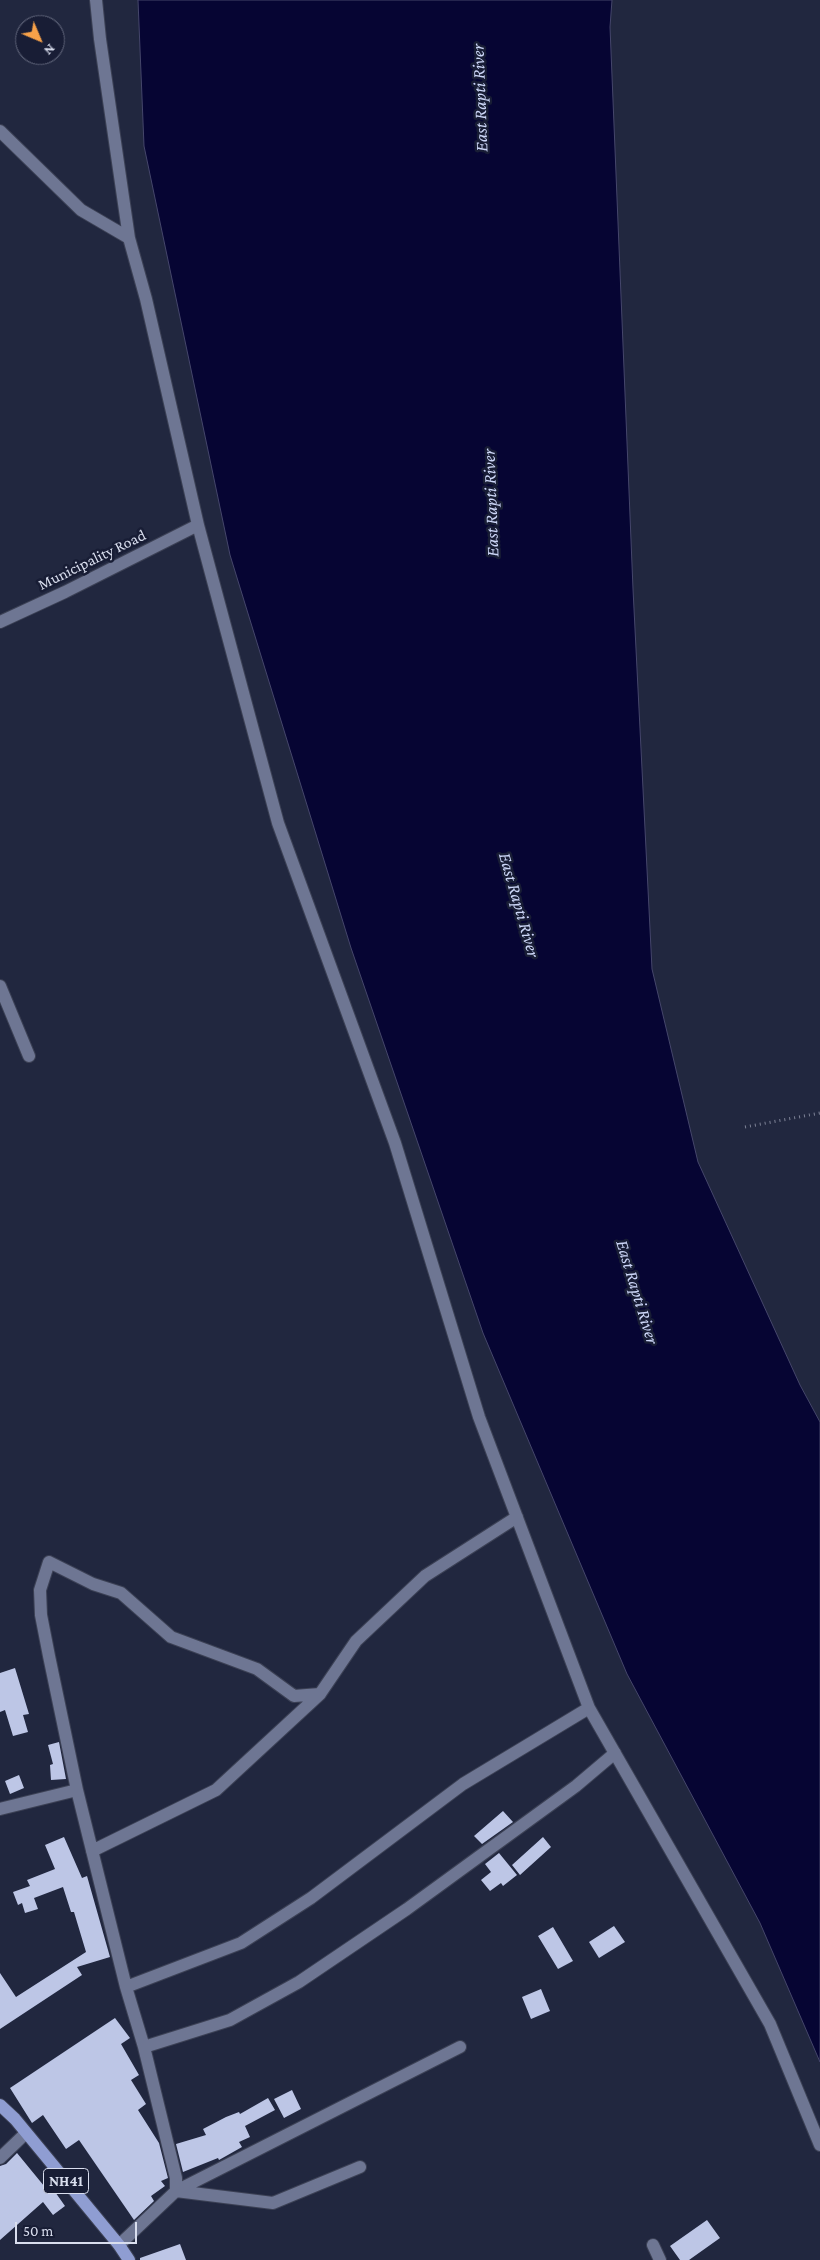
<!DOCTYPE html>
<style>
body{margin:0}
#map{position:relative;width:820px;height:2260px;overflow:hidden;background:#21273f;font-family:"Crimson Pro",serif}
canvas{display:block}
.north{position:absolute;left:15px;top:15px;width:50px;height:50px;box-sizing:border-box;background:#181d35;border:1px solid #656a7f;border-radius:50%;rotate:135deg;font-size:14px;font-weight:700;line-height:20px;text-align:center;color:#d9deee}
.north::after{content:'';display:block;margin:auto;width:18px;height:22px;background:#f7a149;clip-path:polygon(50% 0,100% 100%,50% 72%,0 100%)}
.scale{position:absolute;left:15px;top:2222px;width:122px;height:22px;box-sizing:border-box;border:2px solid #d9deee;border-top:0;padding-left:6px;font-size:15px;line-height:18px;white-space:nowrap;color:#d9deee;-webkit-text-stroke:4px #181d35;paint-order:stroke}
</style>
<div id="map">
<canvas width="820" height="2260"></canvas>
<div class="north">N</div>
<div class="scale">50 m</div>
</div>
<script>
const c = document.querySelector('canvas').getContext('2d');
c.lineJoin = 'round';
function fillPath(path, color) { c.fillStyle = color; c.fill(path, 'evenodd'); }
const poly = rows => new Path2D(rows.map(r => 'M' + r).join(''));
function trace(path, color, width, dash) { c.strokeStyle = color; c.lineWidth = width; c.lineCap = dash ? 'butt' : 'round'; c.setLineDash(dash || []); c.stroke(path); }
function write(font, color, halo, rows, align = 'center') {
  c.font = font + ' "Crimson Pro",serif'; c.lineWidth = 5; c.setLineDash([]); c.textBaseline = 'middle'; c.strokeStyle = halo; c.fillStyle = color; for (const [text, x, y, turn = 0] of rows) {
    c.save(); c.translate(x, y); c.rotate((+turn || 0) * Math.PI / 180); c.textAlign = isNaN(turn) ? turn : align; if (halo) c.strokeText(text, 0, 0); c.fillText(text, 0, 0); c.restore();
  }
}
const water = poly([
 [138,0,612,0,610,27,633,589,652,969,698,1162,800,1385,820,1422,820,2062,760,1923,627,1674,483,1333,351,948,230,555,144,146,138,0]
]);
fillPath(water, '#060533');
trace(water, '#45466b', 1);
fillPath(poly([
 [15,1668,29,1714,23,1715,28,1732,13,1736,5,1710,0,1712,0,1673],
 [59,1742,66,1779,51,1780,50,1765,53,1764,48,1745],
 [19,1775,24,1788,10,1794,5,1781],
 [503,1811,513,1822,482,1844,474,1836],
 [64,1837,82,1878,87,1876,110,1957,77,1967,82,1975,0,2029,0,1973,16,1997,86,1952,74,1912,71,1912,63,1887,34,1898,38,1909,25,1913,22,1903,18,1905,13,1892,30,1886,27,1880,55,1869,45,1845],
 [543,1837,551,1847,520,1875,512,1865],
 [499,1853,517,1875,503,1886,501,1883,490,1891,481,1880,491,1872,485,1864],
 [614,1926,625,1942,599,1958,589,1942],
 [553,1927,573,1961,558,1969,538,1936],
 [541,1989,550,2011,531,2019,522,1997],
 [115,2018,130,2038,121,2044,139,2075,131,2080,146,2104,138,2110,159,2143,168,2178,161,2181,165,2186,151,2196,154,2201,134,2220,79,2140,66,2149,43,2115,32,2123,10,2088],
 [292,2090,301,2109,284,2118,274,2099],
 [268,2098,275,2110,245,2126,250,2137,239,2142,242,2147,219,2160,218,2158,183,2172,176,2144,206,2135,203,2129,226,2117,239,2112,240,2114],
 [17,2153,49,2192,53,2189,65,2206,53,2215,43,2202,0,2240,0,2166,6,2164],
 [707,2220,720,2238,689,2260,680,2260,670,2246],
 [180,2244,186,2260,140,2260,140,2258]
]), '#bdc6e6');
const minor = poly([
 [96,0,100,39,129,238,146,299,198,525,278,823,395,1143,479,1417,589,1708,770,2024,820,2145],
 [0,131,81,210,129,238],
 [0,622,65,592,198,525],
 [0,986,29,1056],
 [0,1809,77,1790],
 [92,1851,216,1790,320,1694],
 [126,1987,241,1943,311,1898,463,1784,589,1708],
 [144,2047,230,2020,299,1982,407,1909,576,1786,615,1753],
 [0,2158,26,2133],
 [176,2191,460,2047],
 [176,2191,273,2203,360,2167],
 [119,2245,176,2191,176,2178,144,2047,126,1987,77,1790,49,1656,41,1615,40,1590,49,1562,93,1584,121,1593,171,1637,257,1669,294,1696,320,1694,356,1641,425,1576,517,1517],
 [653,2245,660,2260]
]);
const major = poly([
 [0,2105,15,2119,119,2245,129,2260]
]);
trace(minor, '#3c4155', 14);
trace(major, '#3c4155', 14);
trace(poly([
 [745,1127,820,1113]
]), '#7d8296', 3, [1, 4]);
trace(minor, '#6e7693', 12);
trace(major, '#8f9dd2', 12);
for (const [x, y, w] of [
 [66,2181,45]
]) { const box = new Path2D(); box.roundRect(x - w / 2, y - 12.5, w, 25, 4); c.fillStyle = '#181d35'; c.fill(box); trace(box, '#d9deee', 1); }
write('bold 15px', '#d9deee', null, [
 ["NH41",66,2181]
]);
write('16px', '#d9deee', '#181d35', [
 ["Municipality Road",92,560,-26]
]);
write('italic 18px', '#ccd6f7', '#181d35', [
 ["East Rapti River",480,98,-92],
 ["East Rapti River",491,503,-92],
 ["East Rapti River",519,905,74],
 ["East Rapti River",637,1292,73]
]);
</script>
